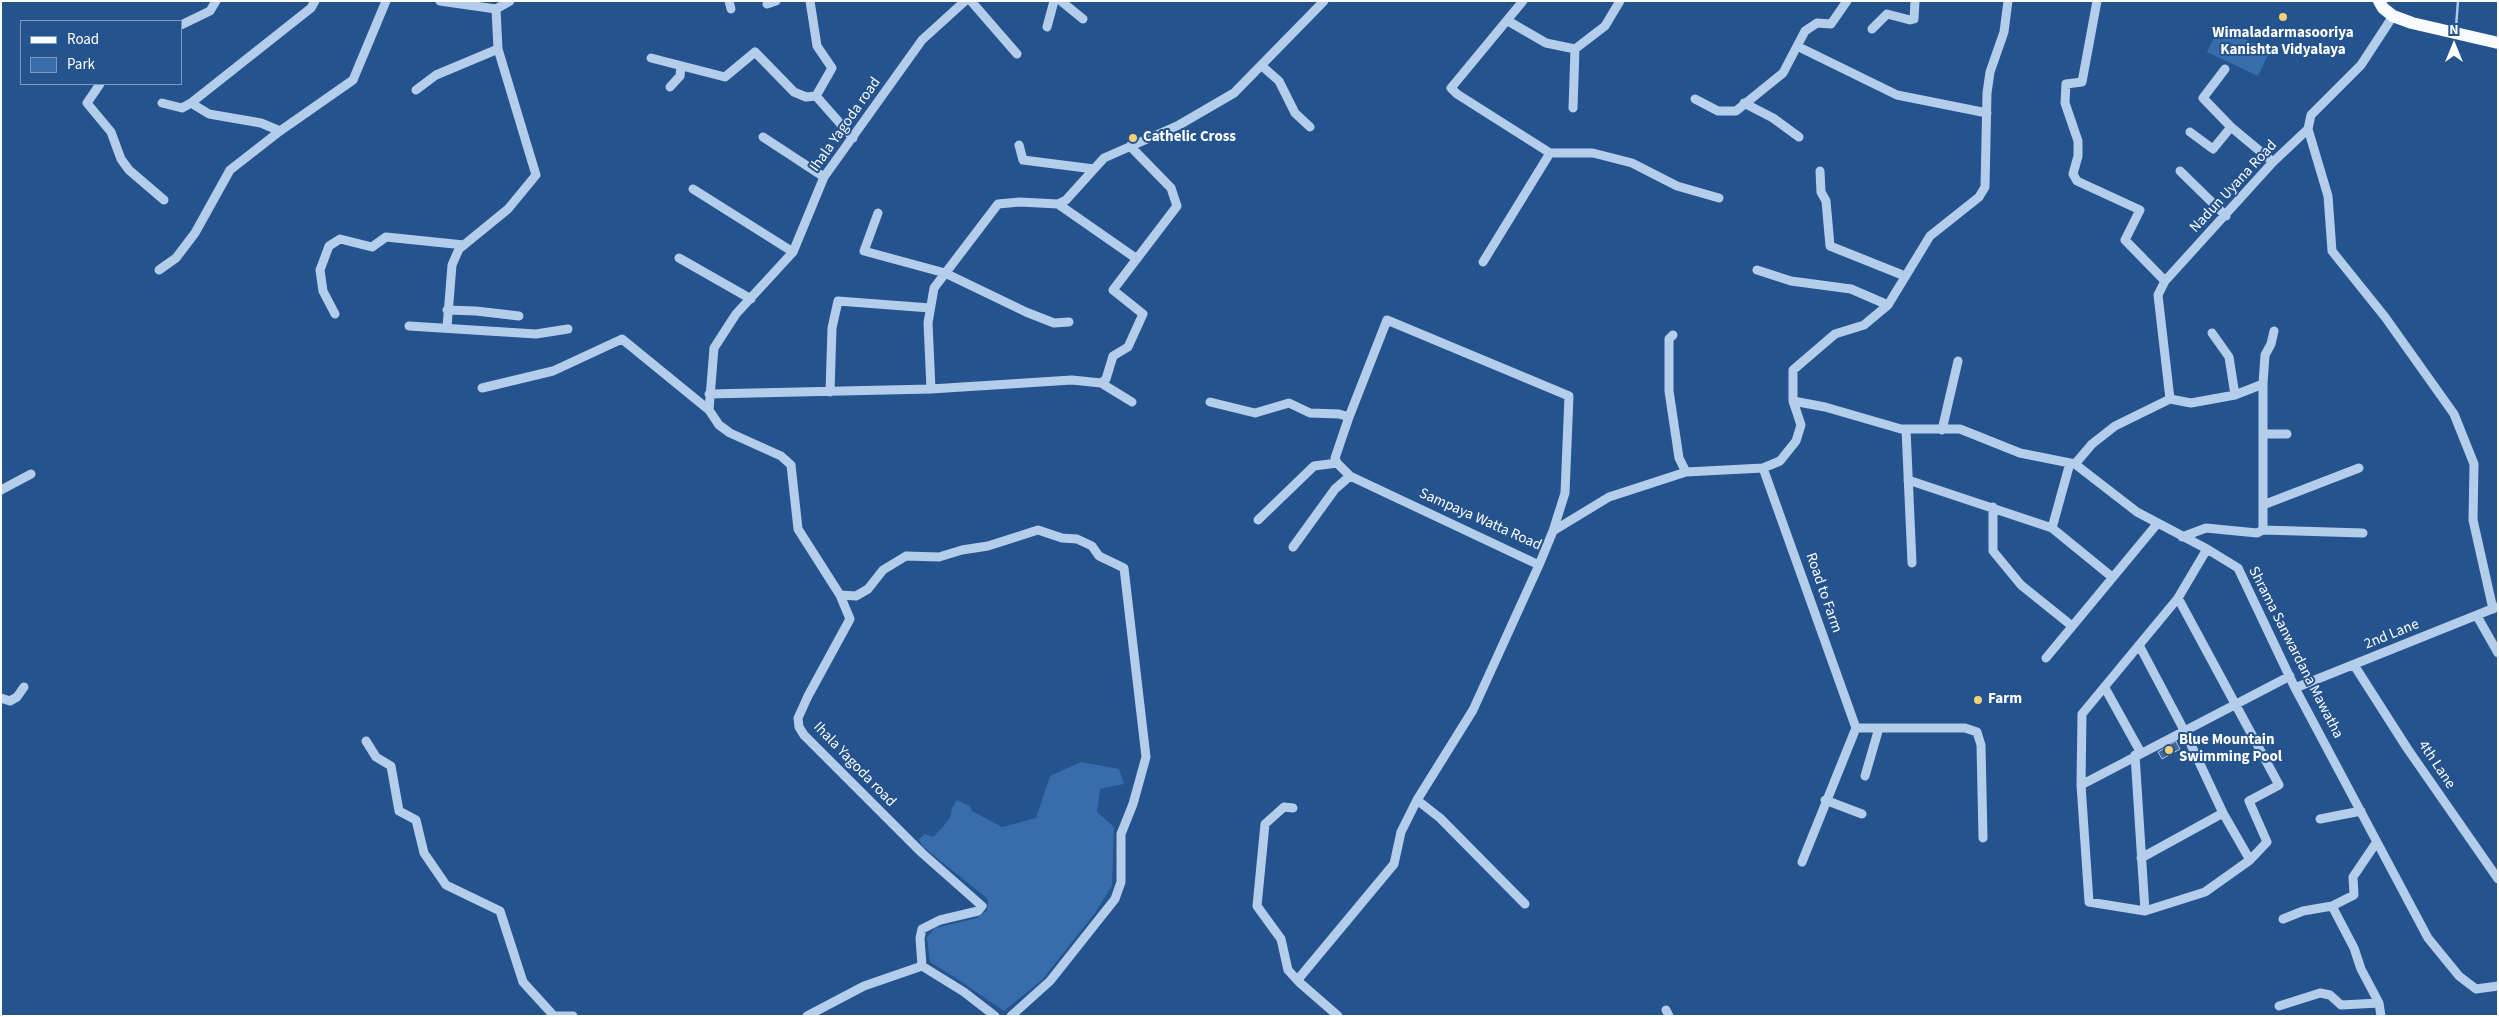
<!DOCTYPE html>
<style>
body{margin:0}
#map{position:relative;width:2499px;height:1017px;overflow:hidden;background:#24538e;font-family:"Source Sans 3",sans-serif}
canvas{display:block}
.frame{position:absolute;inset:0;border:2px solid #fff;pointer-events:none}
.legend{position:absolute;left:20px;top:20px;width:162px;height:65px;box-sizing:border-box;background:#24538e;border:1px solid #7c98bb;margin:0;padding:6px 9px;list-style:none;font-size:15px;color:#fff}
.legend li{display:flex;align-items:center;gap:10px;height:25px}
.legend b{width:25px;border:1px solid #7c98bb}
.north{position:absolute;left:2429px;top:20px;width:50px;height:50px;-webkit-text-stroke:4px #24538e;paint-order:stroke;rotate:0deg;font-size:14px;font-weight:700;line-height:20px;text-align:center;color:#fff}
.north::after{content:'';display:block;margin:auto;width:18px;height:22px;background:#fff;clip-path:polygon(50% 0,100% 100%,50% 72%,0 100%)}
</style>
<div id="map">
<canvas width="2499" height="1017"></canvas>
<div class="frame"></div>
<ul class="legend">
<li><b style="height:6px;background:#f8fbff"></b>Road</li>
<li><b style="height:14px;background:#386dab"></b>Park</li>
</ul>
<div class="north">N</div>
</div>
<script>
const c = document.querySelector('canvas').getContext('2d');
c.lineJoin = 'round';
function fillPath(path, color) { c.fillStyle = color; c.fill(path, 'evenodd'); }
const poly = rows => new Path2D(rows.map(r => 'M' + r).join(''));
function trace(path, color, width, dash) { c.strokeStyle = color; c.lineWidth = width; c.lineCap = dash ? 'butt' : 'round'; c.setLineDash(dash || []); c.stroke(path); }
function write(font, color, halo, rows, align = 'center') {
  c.font = font + ' "Source Sans 3",sans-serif'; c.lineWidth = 4; c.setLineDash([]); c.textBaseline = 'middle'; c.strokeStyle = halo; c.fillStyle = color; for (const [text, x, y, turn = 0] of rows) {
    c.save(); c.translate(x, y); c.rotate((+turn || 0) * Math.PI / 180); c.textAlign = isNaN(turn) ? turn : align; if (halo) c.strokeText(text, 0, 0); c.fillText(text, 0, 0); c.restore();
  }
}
fillPath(poly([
 [2219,27,2270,51,2258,76,2207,52],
 [1081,762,1119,769,1124,784,1100,789,1097,812,1114,827,1112,886,1095,913,1042,980,1004,1011,956,978,930,962,927,937,935,928,977,918,987,910,988,899,922,846,919,839,925,834,933,837,942,828,950,818,952,808,957,800,970,806,972,811,1002,827,1036,818,1050,776]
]), '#386dab');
const water = poly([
 [2176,741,2180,749,2162,759,2158,752,2176,741]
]);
fillPath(water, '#486993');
trace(water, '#a8c8ec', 1);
trace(poly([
 [2456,27,2458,1]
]), '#a8c8ec', 2.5);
trace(poly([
 [440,1,496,9,510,1],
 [729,1,731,9],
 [810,1,817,46,832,68,816,96],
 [965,1,922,40,824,177,793,252,736,314,714,348,709,410,719,425,730,433,781,456,791,465,798,529,840,595,850,619,808,696,798,718,799,727,804,735,922,853,982,906,978,911,940,920,922,929,920,938,922,966,964,992,995,1016],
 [971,1,1017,54],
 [1061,1,1083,19],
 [2097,1,2082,82,2066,84,2065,103,2078,141,2078,156,2073,174,2077,181,2140,210,2125,240,2165,281],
 [767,4,776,1],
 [1508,21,1546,43,1575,49,1605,26,1620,1],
 [181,25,210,11,216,1],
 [1047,27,1054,1],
 [1872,29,1887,14,1910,20,1914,19,1915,1],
 [1803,49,1897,95,1987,113],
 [651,58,725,77,755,52,794,92,806,97,816,96,853,138],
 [1262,66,1279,81,1295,113,1310,127],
 [2225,69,2203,98,2231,127,2273,162],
 [100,84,87,103,111,132,121,159,129,170,164,200],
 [670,87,680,76,681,66],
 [416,90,436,75,498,49],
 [1695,99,1718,111,1736,111,1783,73,1805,31,1817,23,1831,24,1847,1],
 [162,103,182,108,191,103,311,8,315,1],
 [191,103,209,114,261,123,280,131],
 [1744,103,1773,118,1799,137],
 [1573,108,1575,49],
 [2308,129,2328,196,2332,251,2385,317,2454,414,2474,464,2473,520,2493,609],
 [2190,132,2213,149,2231,127],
 [763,137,824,177],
 [1019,145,1023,160,1094,169],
 [1550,153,1593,153,1632,163,1677,186,1719,198],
 [1820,171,1821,192,1826,201,1830,246,1905,276],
 [2180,171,2226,216],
 [693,189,793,252],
 [1058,204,1137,259],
 [878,213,864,251,945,273,1026,312,1054,323,1069,322],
 [679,258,751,299],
 [1483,262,1550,153,1457,94,1451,88,1523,1],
 [159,270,176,258,195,233,230,170,280,131,353,80,386,1],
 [1757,270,1791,281,1851,289,1888,305],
 [447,310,476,311,519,316],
 [335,314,323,291,320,270,329,246,340,239,372,247,386,237,464,245],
 [409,326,536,334,568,329],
 [447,327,452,265,459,249,508,209,536,175,498,49,496,9],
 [2212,333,2229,357,2235,395],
 [1673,335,1669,339,1669,391,1679,458,1686,472],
 [1101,383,1106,379,1113,356,1128,347,1143,314,1113,290,1177,206,1171,188,1130,146],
 [482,388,553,371,622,339,709,410],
 [931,389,928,323,934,288,998,204,1020,202,1058,204,1066,200,1104,158,1179,125,1234,93,1324,1],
 [830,392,832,328,838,301,930,308],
 [709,394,931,389,1072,380,1101,383,1132,402],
 [2170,399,2158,295,2165,281,2273,162,2308,129,2311,115,2361,65,2393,16],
 [1793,401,1825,407,1901,429,1960,429,2020,453,2075,464,2137,512,2207,549,2238,568,2295,688,2428,938,2459,976,2476,989,2498,986],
 [1210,402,1255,413,1289,403,1310,413,1339,414,1349,417],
 [1906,429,1912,563],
 [1942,430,1958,361],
 [2263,434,2287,434],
 [2075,464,2092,444,2115,426,2170,399,2191,403,2235,395,2263,384],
 [1763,468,1856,728],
 [1908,480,2052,528,2112,577],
 [1,490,31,474],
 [2263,505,2359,468],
 [1993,507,1993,551,2021,585,2072,626],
 [1258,520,1314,466,1337,463],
 [2052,528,2070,463],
 [2263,530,2363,533],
 [1553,531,1565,493,1569,396,1387,320,1349,417,1335,458,1337,463,1350,476,1539,565,1553,531,1609,497,1686,472,1763,468,1780,461,1796,441,1801,425,1793,401,1793,370,1835,334,1864,325,1888,305,1930,236,1979,197,1985,187,1987,93,1990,72,2004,32,2008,1],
 [2182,537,2206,528,2257,533,2263,530,2263,384,2265,355,2271,344,2274,331],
 [1293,547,1335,489,1350,476],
 [840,595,856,596,868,589,883,570,906,556,939,557,962,550,988,546,1038,530,1062,538,1077,539,1092,546,1099,556,1124,568,1146,757,1133,804,1121,834,1121,882,1115,899,1050,981,1011,1016],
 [2178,598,2279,785,2249,801,2267,842,2250,860,2205,892,2145,911,2089,902,2081,785,2082,714,2178,598,2207,549],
 [2477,616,2498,653],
 [2139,645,2185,732,2223,813,2250,860],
 [2046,658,2157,524],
 [2354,665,2407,748,2498,879],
 [2105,688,2141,753],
 [2295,688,2497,607],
 [1,698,10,701,17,697,24,687],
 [1856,728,1965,728,1977,732,1981,745,1983,838],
 [366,741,376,757,391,766,399,811,416,820,424,853,446,885,500,911,523,982,554,1016,573,1016],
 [2135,755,2145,911],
 [1865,776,1879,728],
 [2081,785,2290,676],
 [1417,800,1440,818,1525,904],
 [1825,800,1862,814],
 [1293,808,1284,807,1265,824,1257,906,1281,939,1288,970,1299,982],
 [2320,819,2361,811],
 [2141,858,2223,813],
 [1802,862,1856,728],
 [2332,906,2354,948,2361,969,2379,1003,2381,1016],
 [2283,919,2303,911,2332,906,2354,895,2353,877,2376,843],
 [2279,1006,2320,993,2330,995,2341,1005,2379,1003],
 [1666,1010,1669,1016],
 [807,1016,864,986,922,966],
 [1338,1016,1299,982,1300,977,1394,864,1401,832,1417,800,1473,710,1539,565]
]), '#b4cdeb', 9);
trace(poly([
 [2379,1,2383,8,2393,16,2412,23,2498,43]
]), '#f8fbff', 12);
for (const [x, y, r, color] of [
 [2283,17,5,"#f6d077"],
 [1133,138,5,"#f6d077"],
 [1978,700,5,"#f6d077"],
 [2169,750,5,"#f6d077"]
]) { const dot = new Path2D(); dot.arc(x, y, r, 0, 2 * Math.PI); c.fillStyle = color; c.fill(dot); trace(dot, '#24538e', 2); }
write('bold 15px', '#fff', '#24538e', [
 ["Wimaladarmasooriya",2283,34,"center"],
 ["Kanishta Vidyalaya",2283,51,"center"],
 ["Cathelic Cross",1143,138],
 ["Farm",1988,700],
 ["Blue Mountain",2179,741],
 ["Swimming Pool",2179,758]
], 'left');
write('15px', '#fff', '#24538e', [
 ["Ihala Yagoda road",846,125,-55],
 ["Nadun Uyana Road",2234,187,-47],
 ["Sampaya Watta Road",1480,520,24],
 ["Road to Farm",1823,593,71],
 ["2nd Lane",2392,635,-22],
 ["Shrama Sanwardana Mawatha",2295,653,63],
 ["Ihala Yagoda road",854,765,46],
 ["4th Lane",2436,765,56]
]);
</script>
